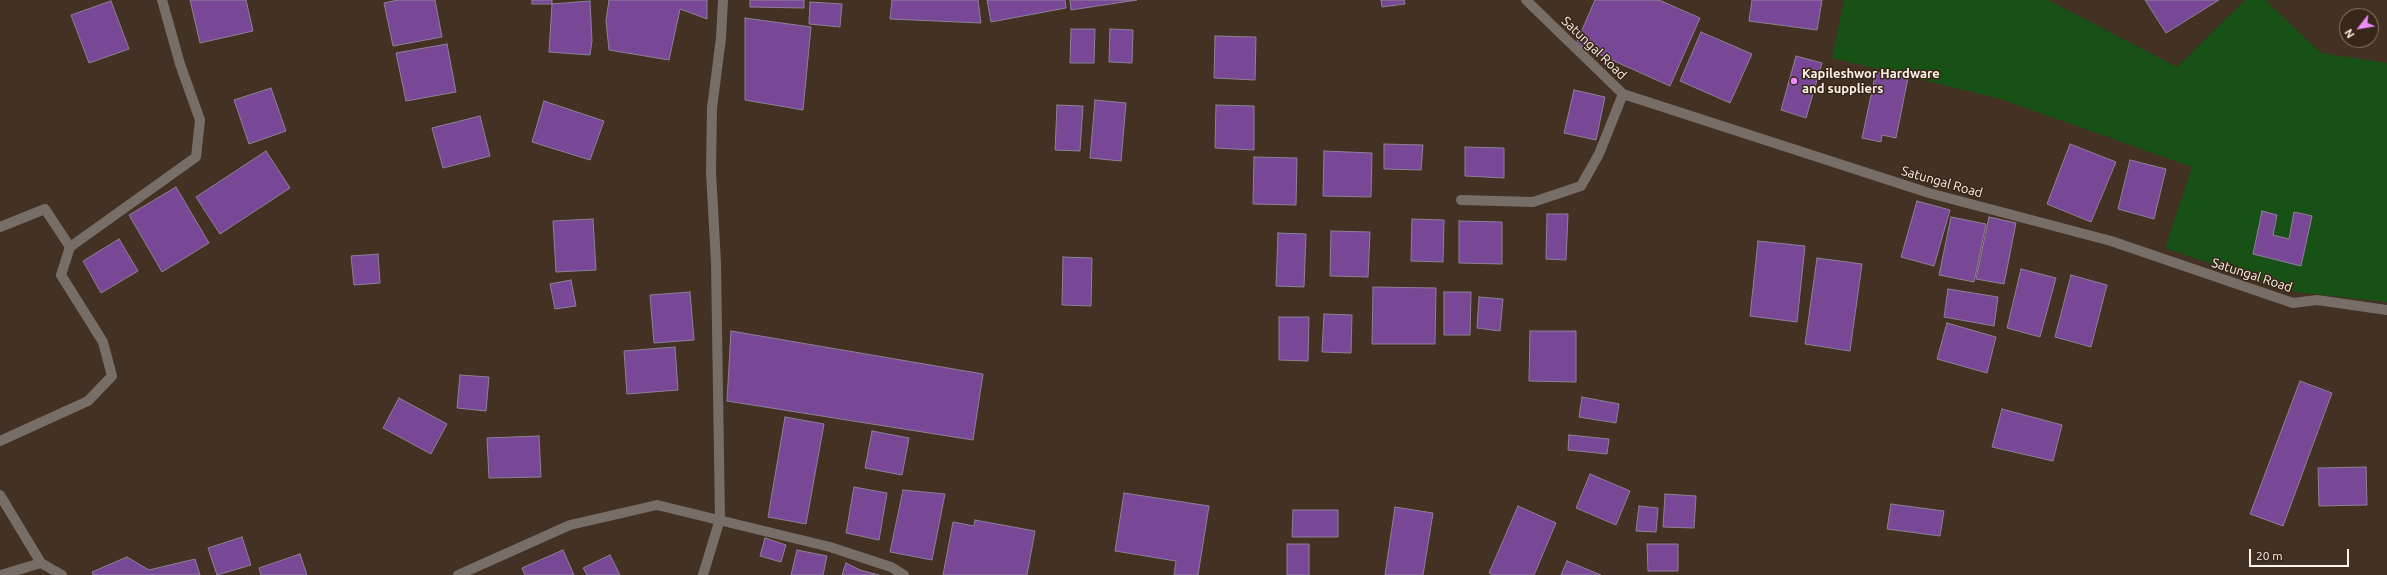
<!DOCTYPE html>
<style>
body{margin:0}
#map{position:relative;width:2387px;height:575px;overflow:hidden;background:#433123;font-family:Ubuntu,sans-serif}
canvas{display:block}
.north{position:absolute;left:2339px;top:8px;width:40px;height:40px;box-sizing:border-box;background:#382719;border:1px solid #87786c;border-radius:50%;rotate:239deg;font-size:11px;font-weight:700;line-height:16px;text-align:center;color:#fef2e9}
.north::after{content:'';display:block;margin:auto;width:14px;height:18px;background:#ec8cfa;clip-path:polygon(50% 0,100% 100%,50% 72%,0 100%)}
.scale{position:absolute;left:2249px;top:549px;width:100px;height:18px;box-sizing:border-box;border:2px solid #fef2e9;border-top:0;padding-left:5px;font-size:12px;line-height:14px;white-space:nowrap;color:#fef2e9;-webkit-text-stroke:3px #382719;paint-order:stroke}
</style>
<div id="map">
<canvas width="2387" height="575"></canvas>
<div class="north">N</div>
<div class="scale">20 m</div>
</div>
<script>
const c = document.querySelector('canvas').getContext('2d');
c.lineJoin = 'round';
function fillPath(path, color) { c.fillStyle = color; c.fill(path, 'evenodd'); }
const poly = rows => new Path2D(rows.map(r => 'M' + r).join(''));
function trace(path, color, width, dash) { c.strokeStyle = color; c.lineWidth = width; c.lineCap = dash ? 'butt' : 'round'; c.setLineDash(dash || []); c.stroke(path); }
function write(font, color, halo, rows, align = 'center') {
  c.font = font + ' Ubuntu,sans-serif'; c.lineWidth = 3; c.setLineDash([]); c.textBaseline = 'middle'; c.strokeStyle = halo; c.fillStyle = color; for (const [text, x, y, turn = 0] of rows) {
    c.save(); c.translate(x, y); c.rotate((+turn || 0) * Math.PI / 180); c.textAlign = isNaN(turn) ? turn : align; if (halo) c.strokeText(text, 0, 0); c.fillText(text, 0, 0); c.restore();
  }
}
fillPath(poly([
 [1844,0,2048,0,2177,67,2245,0,2265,0,2321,53,2387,63,2387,302,2295,292,2165,248,2192,167,2001,99,1832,58]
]), '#175115');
const building = poly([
 [190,0,246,0,253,31,200,43,190,0],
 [398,0,435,0,442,37,393,46,384,3,398,0],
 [532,0,552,0,552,4,532,4,532,0],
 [609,0,707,0,707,19,680,9,669,60,609,50,606,21,609,0],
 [750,0,804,0,804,8,750,7,750,0],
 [892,0,978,0,981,23,890,19,892,0],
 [987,0,1065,0,1066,8,991,22,987,0],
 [1070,0,1137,0,1071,10,1070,0],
 [1381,0,1404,0,1405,4,1382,7,1381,0],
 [1595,0,1659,0,1700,18,1670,86,1576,44,1595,0],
 [1752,0,1822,0,1817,30,1749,21,1752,0],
 [2145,0,2219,0,2166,33,2145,0],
 [111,1,129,49,89,63,71,15,111,1],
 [590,1,592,41,590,55,549,52,552,4,590,1],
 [810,2,842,4,840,27,809,24,810,2],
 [745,18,811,27,803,110,745,100,745,18],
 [1071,29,1095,29,1094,63,1070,63,1071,29],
 [1110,29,1133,30,1132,63,1109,62,1110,29],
 [1701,32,1752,54,1730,103,1680,81,1701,32],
 [1215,36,1256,37,1255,80,1214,78,1215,36],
 [447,44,456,92,406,101,396,53,447,44],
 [1796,56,1822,63,1806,118,1781,110,1796,56],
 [1876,72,1908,78,1896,138,1882,135,1881,142,1862,138,1876,72],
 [271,88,286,131,249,144,234,100,271,88],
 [1574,90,1605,97,1596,140,1564,133,1574,90],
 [1095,100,1126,103,1121,161,1090,158,1095,100],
 [544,101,604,121,590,160,532,142,544,101],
 [1057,105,1083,106,1080,151,1055,150,1057,105],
 [1216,105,1254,106,1254,150,1215,148,1216,105],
 [480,116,490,156,443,168,432,128,480,116],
 [1384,144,1423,145,1421,170,1384,169,1384,144],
 [2070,144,2116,162,2091,222,2047,204,2070,144],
 [1465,147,1504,148,1504,178,1465,176,1465,147],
 [266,151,290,188,220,234,196,197,266,151],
 [1324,151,1372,153,1371,197,1323,196,1324,151],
 [1254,157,1297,158,1296,205,1253,204,1254,157],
 [2130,160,2166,169,2154,219,2118,209,2130,160],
 [176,187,209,243,162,272,129,215,176,187],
 [1917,201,1950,210,1934,266,1901,257,1917,201],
 [2262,211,2277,215,2273,235,2289,239,2294,212,2312,216,2301,266,2253,254,2262,211],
 [1547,214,1568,214,1566,260,1546,259,1547,214],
 [1951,217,1986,224,1974,282,1939,275,1951,217],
 [1989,217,2016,223,2004,284,1976,279,1989,217],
 [593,219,596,270,556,272,553,221,593,219],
 [1412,219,1444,220,1443,262,1411,261,1412,219],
 [1459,221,1502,222,1502,264,1459,263,1459,221],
 [1331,231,1370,232,1368,277,1330,276,1331,231],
 [1278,233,1306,234,1304,287,1276,286,1278,233],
 [119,239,138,271,101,293,83,261,119,239],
 [1758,241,1805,246,1797,322,1750,316,1758,241],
 [378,254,380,283,354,285,351,256,378,254],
 [1063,257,1092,258,1091,306,1062,305,1063,257],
 [1817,258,1862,264,1850,351,1805,344,1817,258],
 [2021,269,2056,278,2040,337,2007,328,2021,269],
 [2071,275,2107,285,2091,347,2055,337,2071,275],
 [571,280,576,306,555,309,550,284,571,280],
 [1373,287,1436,288,1435,344,1372,344,1373,287],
 [1948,289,1998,297,1994,326,1944,317,1948,289],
 [690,292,694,340,654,343,650,295,690,292],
 [1444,292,1471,292,1470,335,1444,335,1444,292],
 [1479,297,1503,299,1500,331,1477,328,1479,297],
 [1324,314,1352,315,1351,353,1322,352,1324,314],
 [1279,317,1309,317,1308,361,1279,360,1279,317],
 [1947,323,1996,337,1987,373,1937,359,1947,323],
 [731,331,983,374,973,440,727,401,731,331],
 [1530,331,1576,331,1576,382,1529,381,1530,331],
 [675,347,678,390,627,394,624,351,675,347],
 [460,375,489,377,486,411,457,408,460,375],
 [2300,381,2332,393,2283,526,2250,514,2300,381],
 [1582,397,1619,404,1616,423,1579,417,1582,397],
 [399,398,447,424,431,454,383,428,399,398],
 [2002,409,2062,425,2053,461,1992,447,2002,409],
 [785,417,824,424,806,524,768,517,785,417],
 [872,431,909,438,902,475,865,468,872,431],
 [1569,435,1609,439,1607,454,1568,450,1569,435],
 [539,436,541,477,489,478,487,438,539,436],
 [2366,467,2367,505,2319,506,2318,468,2366,467],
 [1590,474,1630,491,1616,525,1576,508,1590,474],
 [854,487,887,493,879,540,846,533,854,487],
 [903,490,945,494,932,560,890,552,903,490],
 [1124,493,1209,506,1198,575,1174,575,1176,561,1115,551,1124,493],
 [1665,494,1696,496,1694,528,1663,527,1665,494],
 [1891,504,1944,511,1940,536,1887,529,1891,504],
 [1518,506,1556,523,1534,575,1493,575,1489,573,1518,506],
 [1639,506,1658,508,1656,532,1636,531,1639,506],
 [1395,507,1433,513,1423,575,1385,575,1395,507],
 [1293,510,1338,510,1338,537,1292,537,1293,510],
 [975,520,1035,531,1027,575,943,575,953,522,974,526,975,520],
 [242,537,251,565,217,575,208,548,242,537],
 [765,538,786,545,781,562,760,556,765,538],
 [1287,544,1309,544,1309,575,1287,575,1287,544],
 [1647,544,1678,544,1678,571,1648,571,1647,544],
 [563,550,574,575,525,575,522,568,563,550],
 [797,550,827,556,823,575,791,575,797,550],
 [300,554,307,575,261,575,259,568,300,554],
 [610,555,620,575,587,575,583,568,610,555],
 [127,557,149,570,195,559,200,575,93,575,92,572,127,557],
 [1567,561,1601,575,1561,575,1567,561],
 [846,563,860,570,879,575,842,575,846,563]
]);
fillPath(building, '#784896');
trace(building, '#8d8196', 1);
trace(poly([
 [1526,0,1623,94,1929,193,2111,241,2293,303,2317,300,2387,310],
 [1461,200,1533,202,1581,186,1599,154,1623,94],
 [0,227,45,209,70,247],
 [0,441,88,401,112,376,103,342,61,275,70,247,196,157,200,120,180,64,162,0],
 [0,495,41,563],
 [1,575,41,563,62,575],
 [458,575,570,525,657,505,830,547,891,567,904,575],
 [703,575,720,519,716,263,711,172,712,108,721,38,723,0]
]), '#786e68', 10);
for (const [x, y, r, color] of [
 [1794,81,4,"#ec8cfa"]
]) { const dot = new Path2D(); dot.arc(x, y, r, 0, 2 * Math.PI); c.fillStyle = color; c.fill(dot); trace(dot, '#382719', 1.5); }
write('13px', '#fef2e9', '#382719', [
 ["Satungal Road",1594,48,44],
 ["Satungal Road",1942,182,16],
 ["Satungal Road",2252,275,18]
]);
write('bold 13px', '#fef2e9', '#382719', [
 ["Kapileshwor Hardware",1802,74],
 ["and suppliers",1802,89]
], 'left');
</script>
